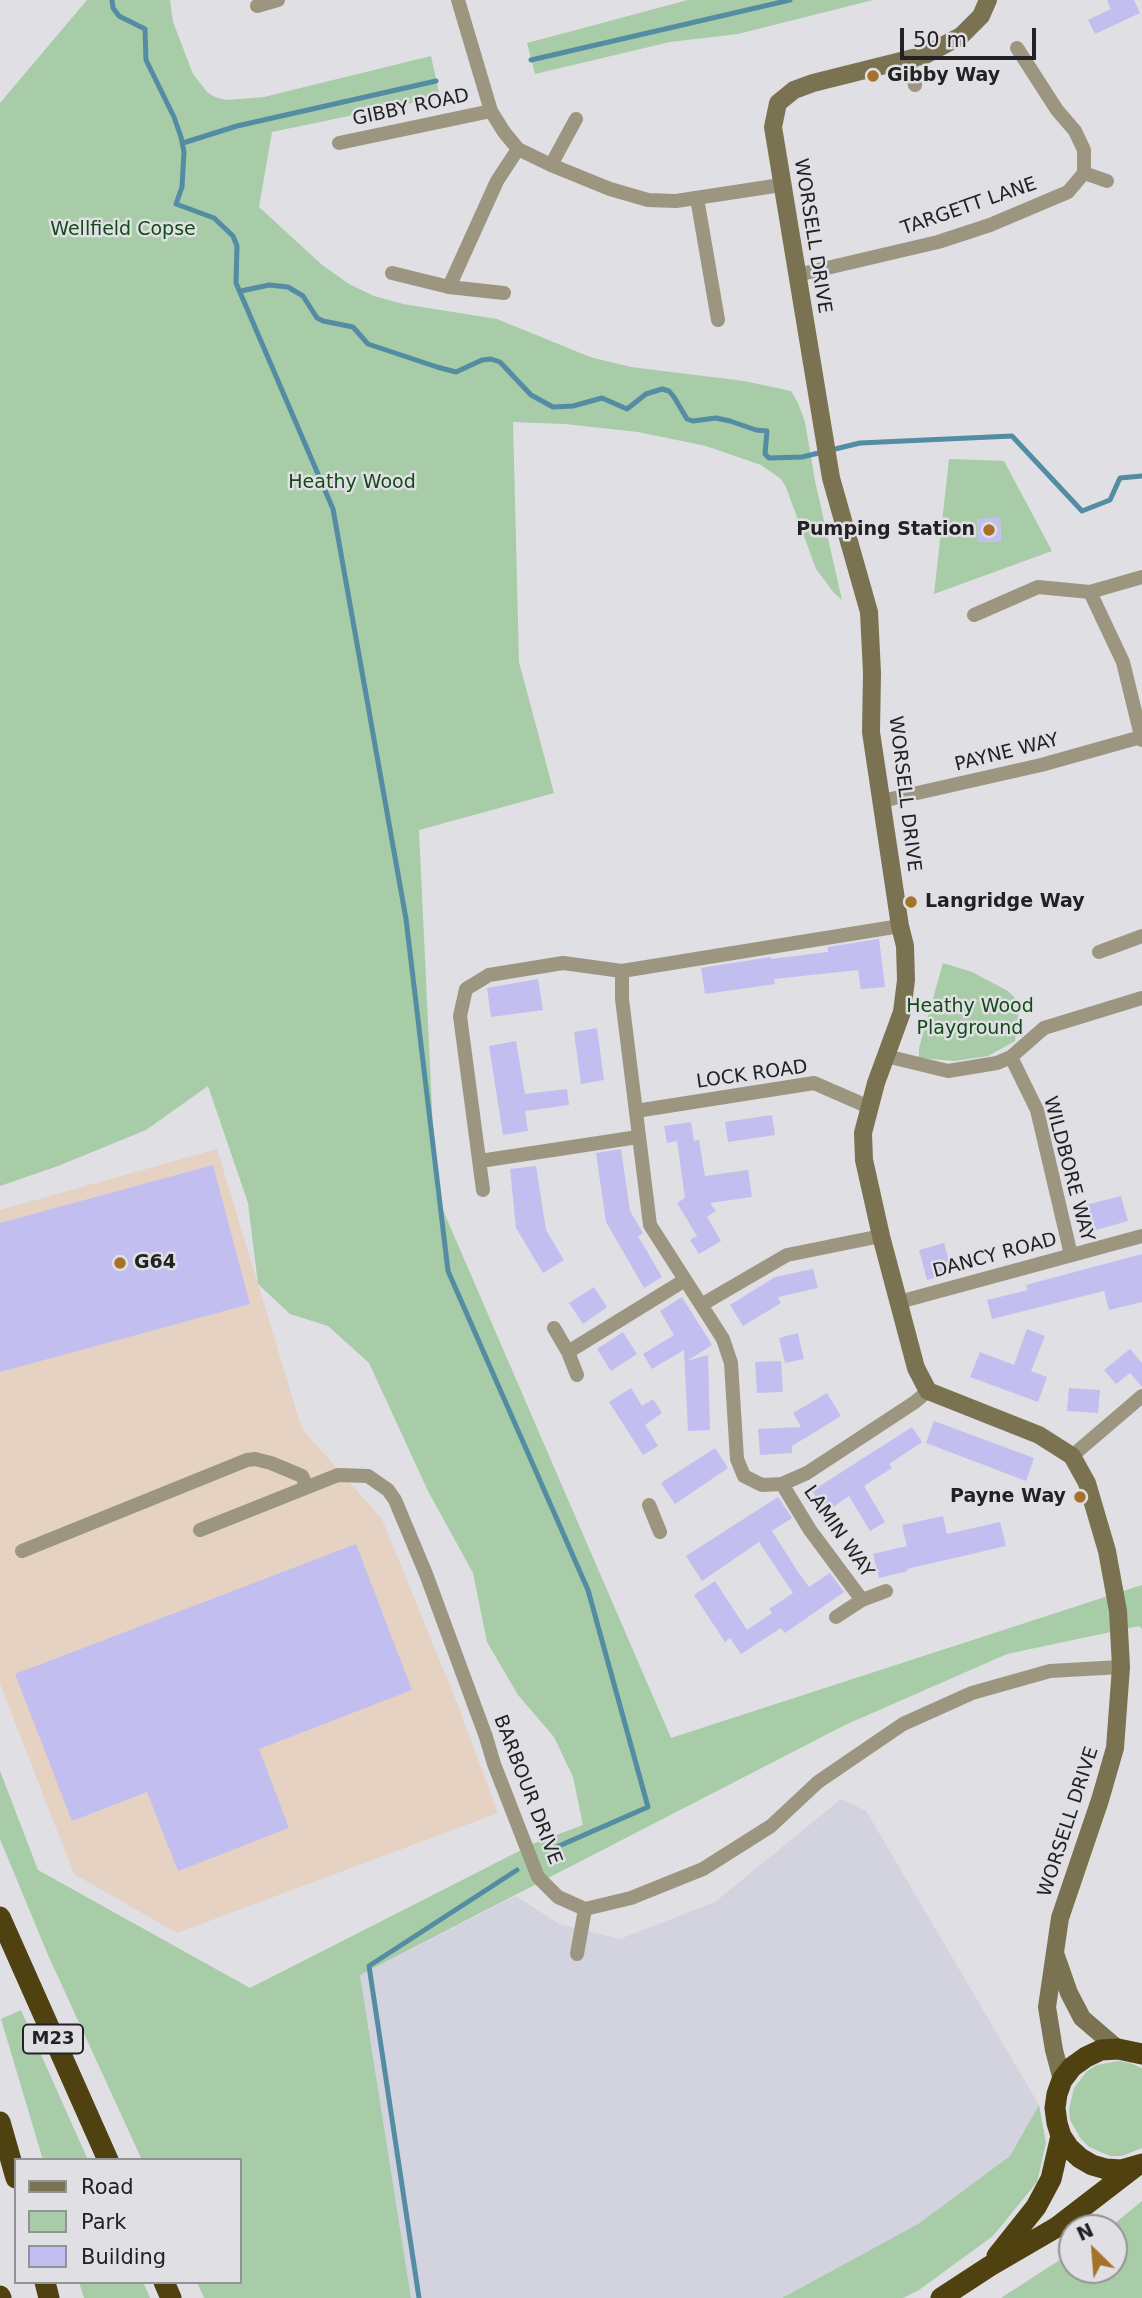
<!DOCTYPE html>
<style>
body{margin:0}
#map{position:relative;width:1142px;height:2298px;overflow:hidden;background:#dfdfe4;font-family:"DejaVu Sans",sans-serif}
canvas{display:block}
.legend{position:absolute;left:14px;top:2158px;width:228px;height:126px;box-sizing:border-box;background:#dfdfe4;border:2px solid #939397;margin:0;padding:9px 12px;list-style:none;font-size:21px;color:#222224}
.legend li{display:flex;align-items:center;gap:14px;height:35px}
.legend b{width:35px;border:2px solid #939397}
.north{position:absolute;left:1058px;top:2214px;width:70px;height:70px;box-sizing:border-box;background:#dfdfe4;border:2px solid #939397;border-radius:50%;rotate:335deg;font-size:19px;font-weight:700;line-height:28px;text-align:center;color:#222224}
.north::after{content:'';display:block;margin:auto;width:24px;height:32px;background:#a6712a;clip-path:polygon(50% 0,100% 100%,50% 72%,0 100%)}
.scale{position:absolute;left:900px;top:28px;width:136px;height:32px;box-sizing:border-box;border:4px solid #222224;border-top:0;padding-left:9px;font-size:21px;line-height:24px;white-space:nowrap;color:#222224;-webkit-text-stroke:5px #dfdfe4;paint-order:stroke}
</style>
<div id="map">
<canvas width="1142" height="2298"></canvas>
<ul class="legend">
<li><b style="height:9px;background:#7b7252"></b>Road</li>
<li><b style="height:19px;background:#a7cca7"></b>Park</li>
<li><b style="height:19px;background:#c3bef0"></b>Building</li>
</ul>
<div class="north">N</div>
<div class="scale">50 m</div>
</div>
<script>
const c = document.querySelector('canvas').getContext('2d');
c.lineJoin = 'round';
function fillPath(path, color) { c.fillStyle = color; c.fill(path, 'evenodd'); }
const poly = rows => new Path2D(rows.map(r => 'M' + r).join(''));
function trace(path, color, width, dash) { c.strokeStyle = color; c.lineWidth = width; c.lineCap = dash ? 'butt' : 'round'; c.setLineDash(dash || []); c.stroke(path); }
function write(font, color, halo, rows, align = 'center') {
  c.font = font + ' "DejaVu Sans",sans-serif'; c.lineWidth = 5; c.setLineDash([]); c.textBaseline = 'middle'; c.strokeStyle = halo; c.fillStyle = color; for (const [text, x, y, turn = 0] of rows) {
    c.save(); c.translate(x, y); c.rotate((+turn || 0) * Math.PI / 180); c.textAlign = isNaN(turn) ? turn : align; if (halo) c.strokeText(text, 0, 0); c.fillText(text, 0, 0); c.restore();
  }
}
fillPath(poly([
 [841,1799,866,1811,1039,2105,1010,2156,918,2224,782,2298,411,2298,360,1975,516,1896,559,1924,620,1939,715,1902]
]), '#d3d2df');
fillPath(poly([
 [217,1149,302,1429,382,1519,457,1703,498,1813,177,1933,74,1874,0,1684,0,1210]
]), '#e5d2c3');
fillPath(poly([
 [87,0,170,0,173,22,193,74,207,92,215,97,226,100,264,97,431,56,440,97,272,132,259,207,321,264,349,284,374,296,403,304,497,319,590,357,631,367,744,381,791,391,798,403,805,422,815,481,842,600,834,593,816,569,786,487,781,479,761,465,706,446,638,432,565,424,513,422,519,662,554,793,419,830,436,1194,671,1738,1142,1585,1142,1629,1139,1626,1007,1654,845,1725,360,1975,411,2298,204,2298,197,2282,240,2282,240,2160,142,2160,48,1955,0,1839,0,1771,38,1870,250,1988,535,1843,583,1825,573,1777,554,1737,518,1695,487,1642,473,1573,428,1491,369,1363,328,1326,290,1314,258,1284,248,1203,208,1086,146,1130,58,1166,0,1186,0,103],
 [688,0,873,0,738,34,670,42,535,74,527,43],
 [949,459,1004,461,1052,551,934,594],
 [1000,518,1001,541,978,542,977,519],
 [943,963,972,972,1008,991,1020,1003,1015,1041,988,1056,955,1061,919,1058,919,1048],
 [21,2010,88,2160,43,2160,1,2019],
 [1118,2061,1130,2063,1142,2068,1142,2148,1122,2156,1110,2156,1089,2147,1081,2139,1070,2120,1069,2109,1074,2088,1087,2071,1097,2065],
 [1039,2105,1046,2143,1037,2182,993,2236,919,2290,903,2298,782,2298,918,2224,1010,2156],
 [1142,2201,1142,2298,1001,2298,1072,2252,1072,2270,1114,2270,1114,2228,1109,2228],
 [79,2282,143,2282,150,2298,84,2298]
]), '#a7cca7');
trace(poly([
 [112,0,113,8,119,16,145,29,146,60,174,117,181,137,184,152,182,187,176,204,214,218,233,236,237,246,236,283,333,509,406,919,448,1271,588,1590,648,1807,552,1849],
 [531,60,790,0],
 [183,143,237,126,436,81],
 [241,291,269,285,288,287,303,296,317,318,323,321,353,327,368,344,437,367,456,372,482,360,491,359,500,362,531,395,553,407,573,406,602,398,627,409,646,394,662,389,669,391,674,397,687,419,693,421,716,418,730,421,756,430,767,431,765,454,769,458,802,457,860,443,1012,436,1082,511,1110,500,1120,478,1142,476],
 [419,2298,369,1966,517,1870]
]), '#548ca4', 5);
fillPath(poly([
 [1107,0,1134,0,1140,13,1095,34,1088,20,1111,9],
 [1000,517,1001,541,978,542,977,519],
 [879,939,885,987,861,989,858,970,774,979,775,984,705,994,701,968,771,957,771,959,828,952,828,947],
 [538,979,543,1010,491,1017,487,988],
 [597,1028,604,1080,581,1084,574,1032],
 [516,1041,525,1094,567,1089,569,1105,525,1111,528,1131,503,1135,489,1046],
 [772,1115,775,1135,728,1142,725,1122],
 [691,1122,694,1141,699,1140,705,1176,748,1170,752,1197,710,1203,716,1211,707,1217,721,1241,699,1254,690,1240,697,1236,677,1203,685,1198,677,1141,667,1143,664,1126],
 [621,1149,630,1211,643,1233,638,1236,662,1277,644,1288,606,1222,596,1153],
 [213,1165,250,1304,0,1372,0,1223],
 [536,1166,546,1230,564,1260,543,1273,516,1228,510,1169],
 [1121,1196,1128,1221,1085,1233,1078,1207],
 [944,1243,952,1273,927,1280,919,1250],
 [1142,1254,1142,1302,1109,1310,1104,1291,992,1319,987,1300,1028,1290,1026,1285],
 [813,1269,818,1288,778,1297,781,1303,743,1326,730,1305,775,1277],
 [594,1287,607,1307,583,1324,569,1303],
 [682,1297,712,1345,687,1361,708,1355,710,1430,688,1431,684,1350,652,1369,643,1354,674,1335,660,1311],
 [1027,1329,1045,1336,1031,1371,1047,1377,1038,1402,970,1377,980,1352,1014,1365],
 [623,1332,637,1354,611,1371,597,1349],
 [798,1333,804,1359,785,1363,779,1338],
 [1130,1349,1142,1363,1142,1387,1130,1373,1116,1384,1104,1370],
 [781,1361,783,1392,757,1393,755,1362],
 [631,1388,642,1406,653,1399,662,1413,645,1425,658,1446,643,1455,609,1402],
 [1069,1388,1100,1390,1098,1413,1067,1411],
 [827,1393,841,1416,792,1446,792,1453,760,1455,758,1429,801,1427,793,1413],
 [934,1421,1034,1458,1026,1481,926,1443],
 [912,1427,922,1442,889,1464,892,1468,864,1486,885,1522,870,1531,849,1496,826,1512,812,1491],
 [715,1448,728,1468,675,1504,661,1483],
 [778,1497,792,1518,772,1531,798,1572,809,1587,830,1573,844,1592,785,1633,781,1628,741,1654,730,1638,725,1642,694,1595,715,1581,747,1630,772,1613,769,1609,793,1593,759,1542,702,1581,686,1556],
 [943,1516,947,1534,1000,1522,1006,1546,907,1569,908,1571,879,1578,873,1554,907,1546,902,1525],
 [356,1544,412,1690,259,1749,289,1828,178,1871,147,1792,72,1821,15,1674]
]), '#c3bef0');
trace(poly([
 [458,0,491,111,504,132,518,149,551,165,610,189,648,200,676,201,781,185],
 [257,6,278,0],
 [909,60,915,85],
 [339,143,491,111],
 [551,165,576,119],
 [1084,173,1107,181],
 [697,198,718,320],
 [392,273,449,287,504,293],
 [797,275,938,242,990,225,1068,192,1084,173,1084,150,1075,131,1057,110,1017,48],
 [449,287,497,181,518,149],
 [1090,592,1142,577],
 [974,615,1038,587,1090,592,1123,662,1142,740],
 [882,801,1041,765,1141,737],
 [1099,952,1142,936],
 [622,971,622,999,650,1225,723,1339,731,1363,737,1459,744,1476,762,1485,782,1484,807,1473,915,1402,928,1391],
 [886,1056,948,1071,997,1063,1011,1057,1044,1028,1142,998],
 [1011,1057,1037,1110,1071,1255],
 [636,1111,814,1083,869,1107],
 [480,1161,638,1137],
 [483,1190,460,1016,466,989,489,975,563,963,622,971,900,926],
 [899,1302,1142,1236],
 [701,1305,787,1255,881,1236],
 [554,1328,568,1352,577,1375],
 [568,1352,685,1280],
 [1072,1456,1142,1396],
 [782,1484,810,1530,862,1600],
 [649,1505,660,1532],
 [200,1530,338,1475,368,1476,388,1490,395,1500,426,1574,486,1737,494,1764,538,1877,558,1897,585,1909,631,1898,703,1869,771,1826,818,1782,903,1724,972,1693,1050,1671,1121,1667],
 [22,1551,247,1460,255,1459,271,1463,302,1476,307,1487],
 [836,1617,862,1600,886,1591],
 [577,1954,585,1909]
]), '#9c9680', 14);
trace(poly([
 [988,0,981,16,961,36,925,55,813,83,794,90,778,103,773,127,831,478,869,612,872,673,871,732,900,926,905,946,906,980,902,1012,876,1083,863,1133,864,1160,881,1236,916,1368,928,1391,1039,1435,1072,1456,1087,1483,1107,1551,1118,1611,1121,1667,1115,1748,1100,1800,1060,1918,1047,2007,1054,2050,1062,2080],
 [1056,1956,1069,1993,1082,2018,1118,2049]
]), '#7b7252', 18);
trace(poly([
 [0,1917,108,2160],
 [1142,2054,1118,2049,1101,2050,1086,2057,1072,2067,1062,2080,1057,2094,1055,2108,1057,2123,1061,2136,1069,2148,1080,2158,1092,2165,1106,2169,1121,2170,1142,2164],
 [0,2122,16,2178],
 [997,2256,1036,2207,1051,2179,1061,2136],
 [45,2282,49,2298],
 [164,2282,171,2298],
 [0,2296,1,2298],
 [941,2298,990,2266,1057,2227,1135,2167]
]), '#504210', 21);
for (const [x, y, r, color] of [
 [873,76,7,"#a6712a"],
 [989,530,7,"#a6712a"],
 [911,902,7,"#a6712a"],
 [120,1263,7,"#a6712a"],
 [1080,1497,7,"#a6712a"]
]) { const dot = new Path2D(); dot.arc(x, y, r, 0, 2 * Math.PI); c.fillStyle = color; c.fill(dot); trace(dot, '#dfdfe4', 2.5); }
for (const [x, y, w] of [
 [53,2039,60]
]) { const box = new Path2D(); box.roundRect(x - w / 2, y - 14.5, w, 29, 5); c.fillStyle = '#dfdfe4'; c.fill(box); trace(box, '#222224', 2); }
write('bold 18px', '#222224', null, [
 ["M23",53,2039]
]);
write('bold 19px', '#222224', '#dfdfe4', [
 ["Gibby Way",887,76],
 ["Pumping Station",975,530,"right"],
 ["Langridge Way",925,902],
 ["G64",134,1263],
 ["Payne Way",1066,1497,"right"]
], 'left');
write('19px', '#222224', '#dfdfe4', [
 ["GIBBY ROAD",411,108,-12],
 ["TARGETT LANE",969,207,-19],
 ["WORSELL DRIVE",812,236,81],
 ["PAYNE WAY",1007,753,-14],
 ["WORSELL DRIVE",904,794,83],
 ["LOCK ROAD",752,1075,-8],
 ["WILDBORE WAY",1068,1169,75],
 ["DANCY ROAD",995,1256,-15],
 ["LAMIN WAY",838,1532,55],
 ["BARBOUR DRIVE",527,1790,69],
 ["WORSELL DRIVE",1069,1822,-72]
]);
write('19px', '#124b18', '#dfdfe4', [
 ["Wellfield Copse",123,230],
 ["Heathy Wood",352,483],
 ["Heathy Wood",970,1007],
 ["Playground",970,1029]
]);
</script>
